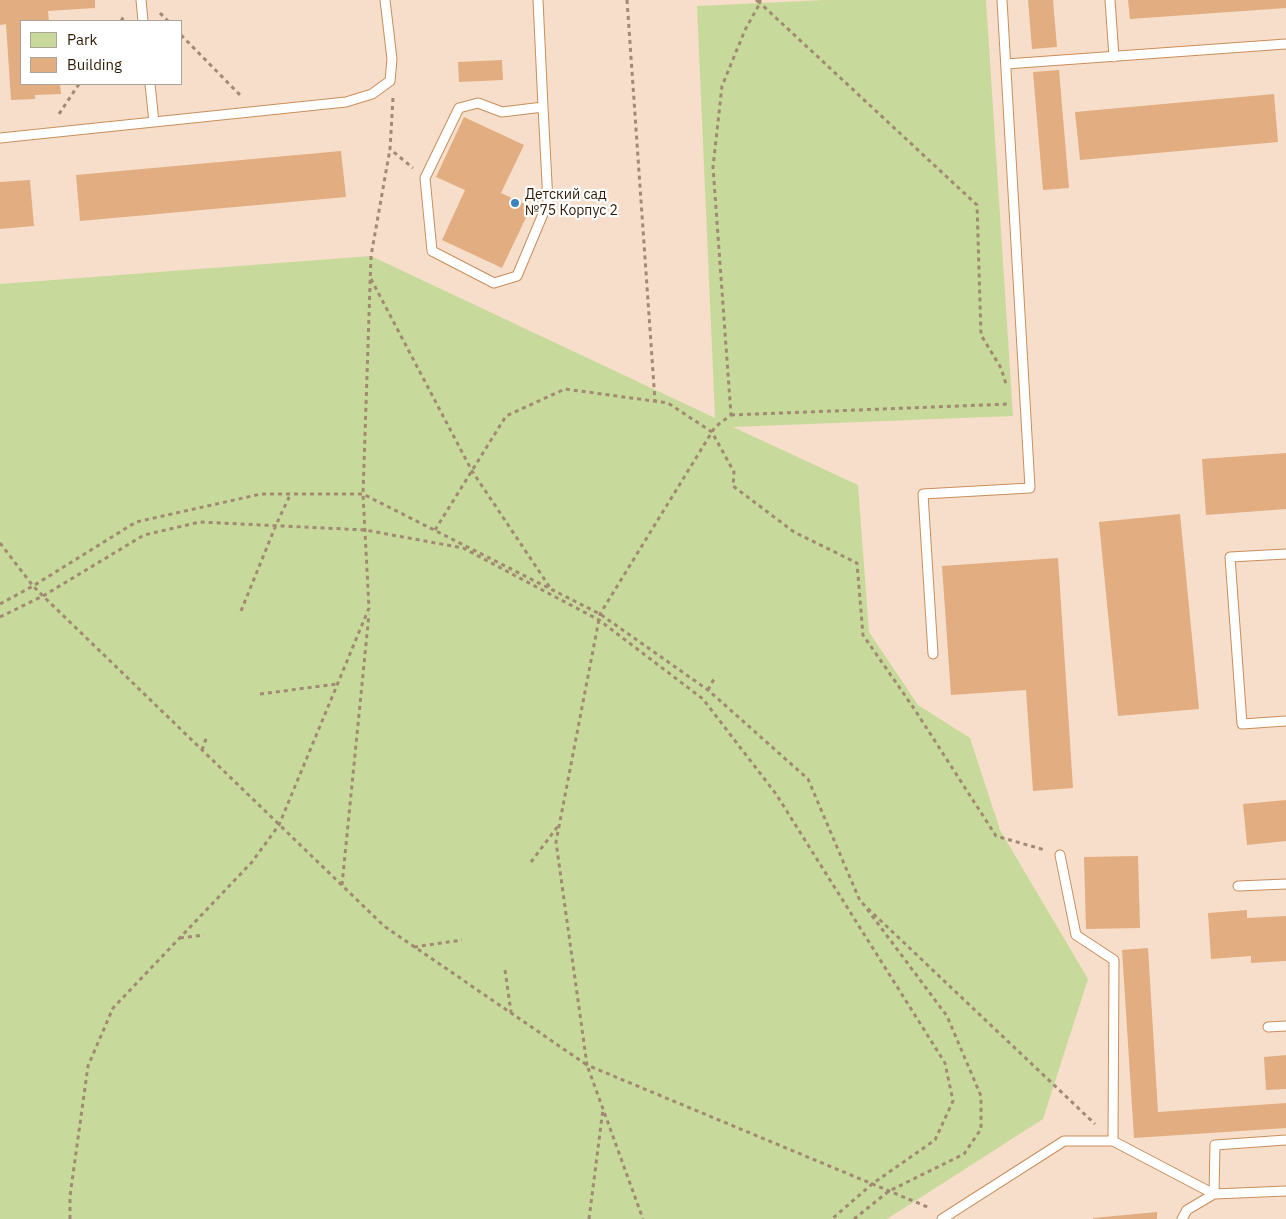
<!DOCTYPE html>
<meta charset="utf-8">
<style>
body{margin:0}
#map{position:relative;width:1286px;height:1219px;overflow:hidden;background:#f7deca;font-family:"IBM Plex Sans",sans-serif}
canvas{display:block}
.legend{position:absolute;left:20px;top:20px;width:162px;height:65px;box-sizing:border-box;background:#fff;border:1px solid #aca39b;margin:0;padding:6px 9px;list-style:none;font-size:15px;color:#301a04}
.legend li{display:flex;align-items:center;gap:10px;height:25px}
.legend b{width:25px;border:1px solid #aca39b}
</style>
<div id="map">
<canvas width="1286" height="1219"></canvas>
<ul class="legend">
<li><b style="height:14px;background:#c8da9b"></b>Park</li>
<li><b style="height:14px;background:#e2ad80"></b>Building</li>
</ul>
</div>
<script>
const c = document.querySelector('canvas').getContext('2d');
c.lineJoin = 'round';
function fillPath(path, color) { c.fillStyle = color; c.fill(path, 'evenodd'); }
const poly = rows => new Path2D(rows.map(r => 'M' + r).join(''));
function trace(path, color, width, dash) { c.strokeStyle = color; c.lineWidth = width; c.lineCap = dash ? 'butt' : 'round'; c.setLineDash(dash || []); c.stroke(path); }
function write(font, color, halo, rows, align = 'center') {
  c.font = font + ' "IBM Plex Sans",sans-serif'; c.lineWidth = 4.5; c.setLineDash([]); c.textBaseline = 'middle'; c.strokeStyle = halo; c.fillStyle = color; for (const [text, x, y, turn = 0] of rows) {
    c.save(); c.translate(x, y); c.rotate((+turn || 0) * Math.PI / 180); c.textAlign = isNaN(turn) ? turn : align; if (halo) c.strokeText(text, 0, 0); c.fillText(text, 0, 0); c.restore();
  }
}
fillPath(poly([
 [825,0,986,0,1013,416,733,427,858,485,869,632,918,705,970,738,1000,830,1088,979,1043,1119,887,1219,0,1219,0,284,371,256,715,418,697,6]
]), '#c8da9b');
fillPath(poly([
 [0,0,95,0,95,8,48,11,49,21,21,21,21,84,60,84,61,94,35,95,35,99,11,100,6,24,0,25],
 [1028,0,1053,0,1057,47,1032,49],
 [1128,0,1286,0,1286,8,1130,19],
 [502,60,503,80,459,82,458,62],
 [1059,70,1069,188,1043,190,1033,72],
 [1274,94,1278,142,1080,160,1075,112],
 [464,117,524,145,501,193,531,207,502,268,442,240,465,190,436,177],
 [341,151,346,197,80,221,76,175],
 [30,180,34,226,0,229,0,182],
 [1286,453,1286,509,1206,515,1202,459],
 [1180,514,1199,709,1118,716,1099,522],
 [1058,558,1073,788,1033,791,1026,690,951,695,942,566],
 [1286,800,1286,841,1247,845,1243,804],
 [1138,856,1140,928,1086,929,1084,857],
 [1247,910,1247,918,1286,916,1286,961,1251,963,1251,956,1211,959,1208,913],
 [1148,948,1158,1112,1286,1103,1286,1128,1134,1138,1122,950],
 [1286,1055,1286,1089,1266,1090,1264,1057],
 [1157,1212,1157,1219,1093,1219,1093,1218]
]), '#e2ad80');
const service = poly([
 [141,0,143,21],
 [538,0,543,107,548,202,517,276,494,283,432,251,425,178,459,108,478,103,502,112,543,107],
 [1110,0,1114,57],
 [1006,64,1286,44],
 [150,84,154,122],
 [0,138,346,102,372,94,390,81,392,59,385,0],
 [1286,554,1230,557,1242,724,1286,721],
 [933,654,923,494,1030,488,1002,0],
 [1060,855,1076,935,1114,960,1113,1141],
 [1238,886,1286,884],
 [1268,1027,1286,1026],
 [942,1219,1064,1141,1113,1141,1214,1194,1286,1191],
 [1182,1219,1187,1210,1214,1194,1215,1145,1286,1140]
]);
trace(service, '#c88e5b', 11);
trace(poly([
 [627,0,655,401],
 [756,0,760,3,745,30,722,86,713,167,731,415,715,427,600,614,556,842,587,1065,930,1208],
 [760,0,760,3,977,205,981,335,1001,368,1006,384],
 [160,13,168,21],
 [121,21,125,15],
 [181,35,241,96],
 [393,98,390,149,413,168],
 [59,114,79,84],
 [371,279,472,471,551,589],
 [731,415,1009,404],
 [435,530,506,416,565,389,668,403,712,432,734,472,733,486,794,532,857,563,863,635,915,710,996,836,1045,850],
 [0,543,33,586,43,596,384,926,587,1065,643,1219],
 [0,604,33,586,136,522,261,494,363,494,600,614,708,690,808,779,860,901,1095,1124],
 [241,611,276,525,291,493],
 [0,617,43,596,144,535,200,522,365,530,463,548,599,620,703,699,776,794,945,1063,953,1101,935,1140,872,1184,832,1219],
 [708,690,715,677],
 [260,694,337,684],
 [202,750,207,736],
 [531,862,558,826],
 [342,885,369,614],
 [180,938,204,935],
 [414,947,462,940],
 [505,970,511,1012],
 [70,1219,70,1196,88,1066,113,1008,252,862,279,825,369,608,363,494,371,256,390,149],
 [589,1219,603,1109],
 [854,1219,889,1191,964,1154,981,1129,981,1096,947,1016,867,909]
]), '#a18974', 3, [4, 4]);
trace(service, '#fff', 9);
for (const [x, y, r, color] of [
 [515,203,5,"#3984b8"]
]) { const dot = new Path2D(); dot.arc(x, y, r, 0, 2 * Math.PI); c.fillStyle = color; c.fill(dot); trace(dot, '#fff', 2); }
write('14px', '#301a04', '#fff', [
 ["Детский сад",525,195],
 ["№75 Корпус 2",525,211]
], 'left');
</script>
